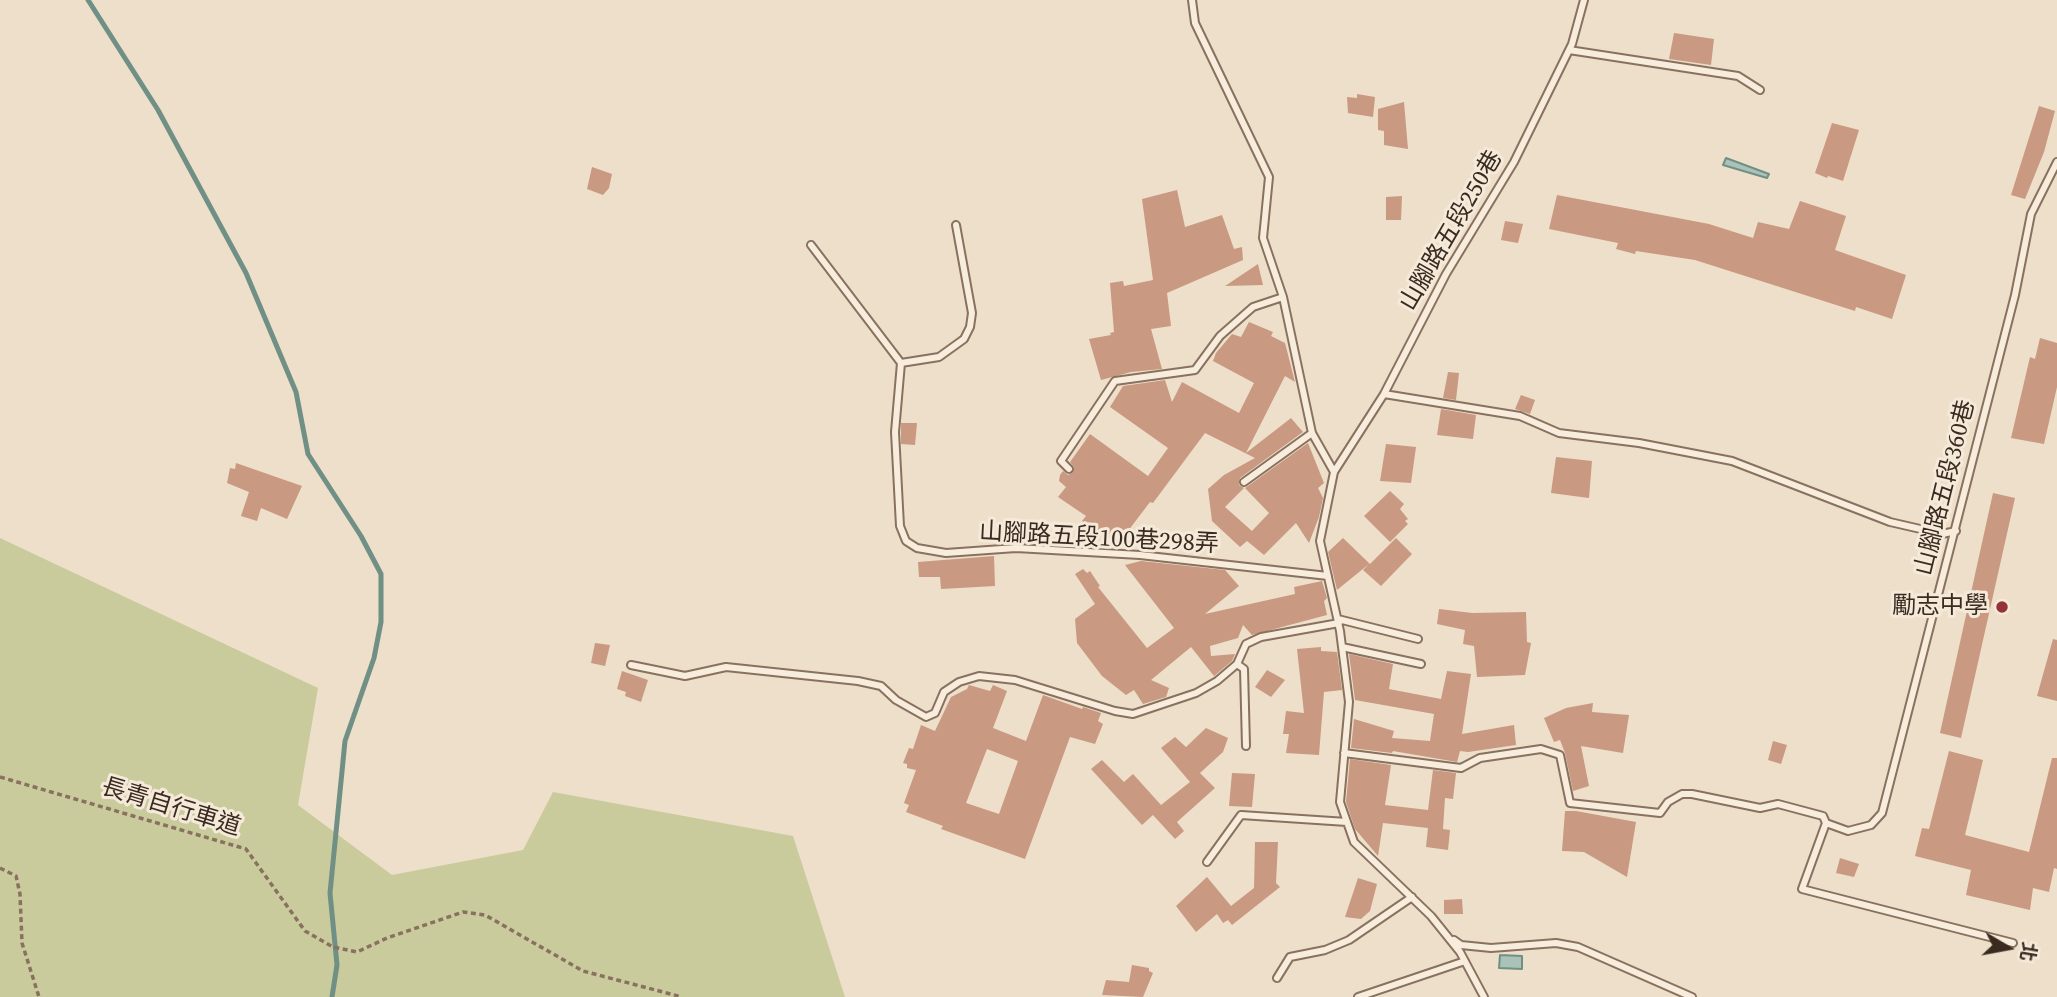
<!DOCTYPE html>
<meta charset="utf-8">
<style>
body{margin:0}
#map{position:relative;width:2057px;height:997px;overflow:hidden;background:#eddfc9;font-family:"Source Serif 4","Noto Sans TC",serif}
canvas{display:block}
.north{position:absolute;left:1973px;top:913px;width:70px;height:70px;-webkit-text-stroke:5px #f5ead9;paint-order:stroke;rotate:100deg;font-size:19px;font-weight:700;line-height:28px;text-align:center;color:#3a2b21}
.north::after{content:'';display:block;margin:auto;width:24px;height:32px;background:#3a2b21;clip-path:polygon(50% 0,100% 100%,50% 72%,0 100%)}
</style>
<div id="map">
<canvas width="2057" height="997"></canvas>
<div class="north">北</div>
</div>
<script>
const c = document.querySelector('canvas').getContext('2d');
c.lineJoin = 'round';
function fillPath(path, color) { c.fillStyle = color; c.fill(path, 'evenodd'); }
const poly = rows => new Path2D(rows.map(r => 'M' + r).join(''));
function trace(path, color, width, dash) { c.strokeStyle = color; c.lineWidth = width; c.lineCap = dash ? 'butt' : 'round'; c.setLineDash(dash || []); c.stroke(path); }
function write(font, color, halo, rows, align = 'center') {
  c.font = font + ' "Source Serif 4","Noto Sans TC",serif'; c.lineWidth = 6; c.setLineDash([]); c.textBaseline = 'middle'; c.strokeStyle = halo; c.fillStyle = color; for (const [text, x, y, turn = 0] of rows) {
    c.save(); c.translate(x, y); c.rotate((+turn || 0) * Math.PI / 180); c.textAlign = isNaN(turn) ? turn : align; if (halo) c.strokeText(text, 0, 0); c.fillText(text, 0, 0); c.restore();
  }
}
fillPath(poly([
 [0,538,318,688,298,805,392,875,523,850,553,792,793,836,845,997,0,997]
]), '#cacb9d');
const water = poly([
 [1726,158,1769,174,1767,178,1723,165,1726,158],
 [1500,955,1522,956,1522,969,1499,968,1500,955]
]);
fillPath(water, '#aac2b8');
trace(water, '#719085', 2);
trace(poly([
 [88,0,158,110,246,273,296,392,308,454,361,536,381,574,381,622,374,658,345,741,330,893,337,965,332,997]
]), '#719085', 5);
fillPath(poly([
 [1674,33,1714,39,1711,65,1669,59],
 [1357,94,1375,97,1373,117,1348,113,1347,97,1357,98],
 [1404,102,1408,149,1384,145,1384,131,1378,130,1378,109],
 [2039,106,2055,111,2044,152,2025,199,2011,195],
 [1832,123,1859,130,1843,181,1828,176,1827,178,1815,173],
 [592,167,612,174,609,188,603,195,587,189],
 [1177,190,1185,227,1222,215,1234,249,1242,247,1243,260,1167,293,1171,326,1151,329,1162,369,1131,372,1101,380,1089,339,1111,335,1110,333,1114,332,1110,283,1123,281,1124,286,1153,280,1142,199],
 [1557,195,1709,224,1753,238,1758,222,1789,229,1800,201,1846,216,1835,250,1906,275,1892,319,1856,307,1855,311,1695,260,1636,251,1635,254,1616,249,1618,243,1549,229],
 [1402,196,1401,220,1386,220,1386,197],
 [1505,221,1523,224,1518,243,1501,240],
 [1258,264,1263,285,1225,286],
 [1249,322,1273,332,1271,336,1285,343,1295,382,1285,376,1246,453,1291,418,1303,432,1240,478,1239,485,1244,488,1225,507,1252,531,1269,513,1245,488,1308,443,1324,483,1318,488,1323,498,1319,517,1309,543,1296,523,1264,555,1247,541,1240,547,1212,521,1208,489,1224,475,1255,458,1205,433,1153,503,1150,502,1128,531,1125,529,1114,540,1103,533,1101,536,1082,521,1086,516,1058,497,1066,487,1059,481,1060,475,1063,471,1068,475,1073,472,1074,467,1070,462,1090,434,1148,476,1168,448,1110,407,1123,386,1165,380,1172,402,1182,382,1239,413,1254,383,1213,361,1216,353,1232,334,1241,337],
 [2040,338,2057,343,2057,387,2044,444,2011,438,2030,357,2035,359],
 [1448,372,1459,373,1456,400,1443,398],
 [1521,395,1535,400,1530,414,1515,409],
 [1441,409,1476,415,1473,439,1437,435],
 [901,423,917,423,915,445,901,444],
 [1386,444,1416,447,1411,483,1380,481],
 [1556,457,1592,461,1589,498,1551,493],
 [236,463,302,486,287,519,261,508,257,521,241,516,249,492,227,483,230,468,235,469],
 [1390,491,1404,504,1400,509,1408,519,1405,521,1408,524,1390,542,1364,516],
 [1993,493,2015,498,1961,738,1940,733],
 [1343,538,1370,564,1396,538,1412,554,1381,586,1363,570,1369,564,1337,590,1328,552],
 [994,556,995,586,941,589,940,577,919,577,918,562],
 [1141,561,1225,570,1239,586,1205,614,1295,594,1294,587,1322,581,1327,598,1324,601,1327,615,1252,635,1243,625,1238,638,1210,646,1211,656,1235,654,1232,661,1214,676,1191,647,1151,680,1169,688,1166,697,1143,704,1134,690,1126,695,1102,676,1077,643,1075,619,1095,604,1075,574,1083,569,1087,573,1090,571,1100,586,1098,587,1147,648,1174,628,1125,565],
 [1439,609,1472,613,1526,612,1527,642,1531,643,1525,675,1477,677,1474,646,1463,644,1465,630,1437,624],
 [2053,639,2057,640,2057,701,2037,696],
 [595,643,610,645,605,666,591,663],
 [1321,647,1321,651,1337,652,1342,690,1324,692,1319,755,1286,753,1289,734,1283,734,1286,711,1304,713,1297,649],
 [1349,654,1393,664,1389,689,1441,699,1447,671,1471,674,1462,734,1514,725,1516,745,1468,752,1460,751,1457,762,1393,751,1392,753,1351,748,1354,719,1394,731,1392,738,1430,741,1434,714,1355,700],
 [1267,670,1285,680,1271,697,1255,687],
 [622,671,648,680,641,702,625,696,626,692,617,689],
 [969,685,990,691,993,685,1007,691,993,728,1026,741,1043,695,1082,709,1083,707,1101,713,1098,721,1103,724,1095,744,1070,737,1025,859,941,829,943,826,906,812,909,805,904,803,916,770,907,768,907,764,903,763,909,748,913,749,921,725,935,731,951,697,967,689],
 [987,749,1018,761,999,814,966,803],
 [1593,703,1592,712,1629,715,1623,753,1581,746,1589,786,1573,791,1565,753,1560,740,1554,742,1544,718,1566,708],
 [1206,728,1228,738,1223,752,1200,773,1215,788,1177,822,1184,831,1175,839,1153,815,1142,825,1091,769,1102,760,1124,782,1133,774,1161,805,1190,782,1161,748,1175,737,1186,747],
 [1773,741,1787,745,1781,764,1768,760],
 [1949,751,1983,760,1965,835,2029,852,2052,758,2057,758,2057,869,2054,868,2049,892,2033,888,2030,910,1966,895,1971,870,1915,856,1922,828,1929,829],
 [1350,759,1391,765,1385,805,1428,810,1433,770,1456,773,1453,799,1445,798,1443,829,1450,830,1448,850,1426,847,1428,828,1383,823,1378,856,1355,829,1346,802],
 [1232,773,1255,774,1252,807,1229,806],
 [1565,811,1576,811,1636,822,1627,877,1584,852,1562,851],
 [1255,842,1278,842,1276,883,1280,887,1232,925,1228,920,1223,923,1217,914,1196,932,1176,906,1207,877,1231,906,1254,888],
 [1840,858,1859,864,1854,877,1836,873],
 [1358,878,1377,884,1370,911,1361,919,1345,917],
 [1462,899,1463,914,1444,914,1444,900],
 [1132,965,1149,968,1149,971,1153,973,1143,997,1102,995,1106,980,1129,982]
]), '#c99981');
const lane = poly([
 [1192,0,1195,23,1269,177,1263,238,1283,297,1312,433,1334,472],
 [1569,50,1738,76,1760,90],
 [811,245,901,363,895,432,900,526,906,541,917,548,946,553,1016,548,1140,555,1328,576],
 [901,363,939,357,964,339,970,327,972,313,956,225],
 [1384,394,1520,416,1559,433,1639,443,1732,461,1890,522,1942,534,1956,531],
 [1069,469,1061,461,1115,381,1195,370,1220,336,1253,307,1283,297],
 [1244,482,1312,433],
 [1338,619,1418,639],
 [1342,647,1421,664],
 [1237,664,1244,669,1246,746],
 [631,665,685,676,726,667,858,681,881,686,896,700,926,717,935,713,944,692,959,682,979,676,1015,680,1115,711,1133,714,1196,693,1217,681,1237,664,1246,644,1261,637,1339,623],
 [1344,753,1461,768,1480,758,1541,749,1560,755,1570,803,1660,813,1668,802,1682,794,1692,794,1760,808,1778,804,1823,816,1826,823],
 [1207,862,1241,815,1347,822],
 [1454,940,1461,945,1491,948,1556,943,1578,947,1692,997],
 [2013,943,1802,889,1826,823,1848,831,1871,825,1882,813,2015,295,2031,214,2057,162],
 [1277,978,1290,957,1325,950,1349,940,1412,897],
 [1358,997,1465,961],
 [1484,997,1460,952,1431,916,1354,842,1340,802,1349,702,1340,631,1320,541,1334,472,1384,394,1446,274,1514,162,1572,44,1584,0]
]);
trace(lane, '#89715f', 10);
trace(poly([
 [0,777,246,849,305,931,333,947,357,952,387,938,463,912,485,915,583,971,682,997],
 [0,868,16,876,20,894,22,943,39,997]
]), '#89715f', 3.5, [5, 3.5]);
trace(lane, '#f8eddd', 6);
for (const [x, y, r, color] of [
 [2002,607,7,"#95313b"]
]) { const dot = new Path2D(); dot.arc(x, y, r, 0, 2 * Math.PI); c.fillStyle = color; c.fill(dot); trace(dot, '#f5ead9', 2.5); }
write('24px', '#3a2b21', '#f5ead9', [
 ["山腳路五段250巷",1452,231,-60],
 ["山腳路五段360巷",1946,488,-76],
 ["山腳路五段100巷298弄",1099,539,3],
 ["長青自行車道",171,808,17]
]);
write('24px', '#3a2b21', '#f5ead9', [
 ["勵志中學",1988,607]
], 'right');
</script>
